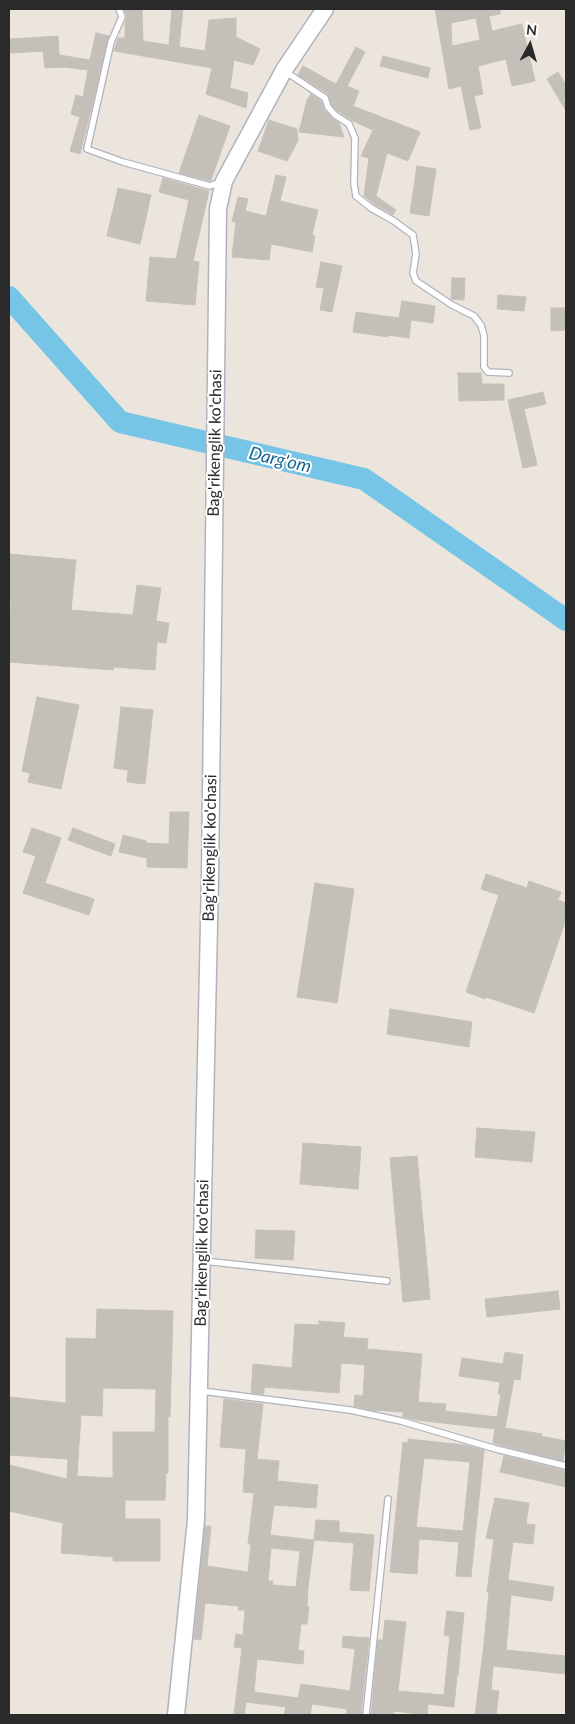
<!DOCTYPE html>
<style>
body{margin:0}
#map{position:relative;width:575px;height:1724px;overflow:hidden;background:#ebe5dd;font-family:Lato,sans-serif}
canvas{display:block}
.frame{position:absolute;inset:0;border:10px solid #2a2a2a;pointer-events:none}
.north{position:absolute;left:505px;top:20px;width:50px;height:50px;-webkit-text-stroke:4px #fff;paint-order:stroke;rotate:6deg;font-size:14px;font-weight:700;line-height:20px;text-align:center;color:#2a2a2a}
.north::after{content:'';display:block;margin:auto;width:18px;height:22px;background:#2a2a2a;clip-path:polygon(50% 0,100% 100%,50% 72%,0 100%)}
</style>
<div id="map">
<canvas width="575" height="1724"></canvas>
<div class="frame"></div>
<div class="north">N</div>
</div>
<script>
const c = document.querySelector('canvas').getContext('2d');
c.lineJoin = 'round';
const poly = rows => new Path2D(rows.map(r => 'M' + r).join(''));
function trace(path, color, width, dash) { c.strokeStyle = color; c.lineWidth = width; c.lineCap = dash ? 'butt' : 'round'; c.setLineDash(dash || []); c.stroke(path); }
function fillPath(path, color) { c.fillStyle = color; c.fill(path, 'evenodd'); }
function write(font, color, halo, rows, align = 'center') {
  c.font = font + ' Lato,sans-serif'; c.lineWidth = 4; c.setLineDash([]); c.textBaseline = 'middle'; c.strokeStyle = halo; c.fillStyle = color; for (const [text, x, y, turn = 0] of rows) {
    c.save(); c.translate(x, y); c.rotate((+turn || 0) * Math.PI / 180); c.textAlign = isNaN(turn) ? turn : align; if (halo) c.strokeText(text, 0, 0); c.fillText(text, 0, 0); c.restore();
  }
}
trace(poly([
 [9,297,120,422,364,479,566,620]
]), '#76c5e6', 22);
const building = poly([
 [124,9,142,9,143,41,169,45,172,9,183,9,179,47,205,51,209,20,236,18,236,37,260,49,253,65,234,60,230,88,248,93,246,108,206,94,212,68,114,51,118,38,125,38,125,23,127,16,124,9],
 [435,9,500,9,500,14,489,16,492,31,522,24,535,81,512,86,506,59,478,66,483,94,474,96,481,128,470,130,461,86,449,89,435,9],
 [476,18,480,40,452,46,451,23,476,18],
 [96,33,109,36,80,154,70,151,80,117,71,114,76,95,83,97,88,70,65,67,45,68,43,51,9,53,9,39,58,36,59,55,90,60,96,33],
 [356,47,365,52,347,86,359,91,353,106,420,132,408,161,387,153,376,196,396,210,393,215,374,204,364,196,369,158,361,156,373,130,353,121,338,111,332,105,328,94,298,75,303,66,336,84,356,47],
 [383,56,430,68,428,78,380,66,383,56],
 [558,72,566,85,566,111,547,79,558,72],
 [311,94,321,101,324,110,332,118,339,123,344,137,299,132,307,100,311,94],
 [199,115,230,126,211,180,210,181,179,173,199,115],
 [269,120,297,129,298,141,287,161,258,151,269,120],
 [417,166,436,169,429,216,410,213,417,166],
 [276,175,286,177,280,201,318,210,312,235,315,236,312,252,271,244,269,260,232,257,236,222,232,221,238,197,248,199,245,211,266,216,276,175],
 [163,178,209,191,193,261,199,262,195,305,146,301,150,257,176,259,189,200,159,192,163,178],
 [118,188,151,195,140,244,107,236,118,188],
 [321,262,342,266,332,312,320,310,324,288,316,287,321,262],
 [452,278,465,278,464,300,451,299,452,278],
 [498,295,526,297,524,311,497,309,498,295],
 [402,301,435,306,433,323,411,320,409,338,388,335,388,337,353,332,356,312,399,318,402,301],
 [551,308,566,308,566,330,551,331,551,308],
 [458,373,481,373,482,384,504,384,504,400,459,401,458,373],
 [543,392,546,404,524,409,537,465,523,468,508,400,543,392],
 [9,554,76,560,71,610,133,615,137,585,161,588,156,621,169,623,166,643,157,642,155,670,114,667,113,670,9,662,9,626,11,603,9,602,9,554],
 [37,697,79,705,61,789,28,782,30,773,22,771,37,697],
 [121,707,153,710,145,784,127,782,128,770,114,768,121,707],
 [170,812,189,812,187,868,147,867,147,858,119,852,123,835,146,841,146,843,169,844,170,812],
 [32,828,61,838,45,883,94,899,89,915,23,893,36,856,23,852,32,828],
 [73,828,115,844,111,856,68,840,73,828],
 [486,874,527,888,529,881,561,892,558,900,566,903,566,919,534,1013,486,997,485,999,466,992,499,895,481,889,486,874],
 [315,883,354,889,337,1003,297,997,315,883],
 [390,1009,472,1022,469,1047,387,1034,390,1009],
 [477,1128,535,1132,532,1162,475,1157,477,1128],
 [303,1143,361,1147,358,1189,300,1184,303,1143],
 [417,1156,430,1299,403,1302,390,1158,417,1156],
 [256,1230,295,1231,293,1260,255,1258,256,1230],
 [558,1291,560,1309,487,1317,485,1299,558,1291],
 [97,1309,173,1311,170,1417,168,1416,168,1473,166,1473,165,1500,125,1500,125,1519,160,1519,160,1561,113,1561,113,1557,61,1553,63,1523,9,1511,9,1465,67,1479,68,1459,9,1455,9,1397,66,1403,66,1338,96,1339,97,1309],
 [103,1388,156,1389,155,1432,113,1432,113,1478,77,1476,81,1415,102,1416,103,1388],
 [319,1321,345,1323,343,1337,368,1339,367,1349,422,1354,418,1402,446,1404,445,1411,497,1417,501,1395,498,1394,500,1382,459,1376,462,1358,503,1364,505,1352,523,1355,520,1380,514,1379,505,1428,542,1434,541,1436,566,1441,563,1461,493,1443,495,1429,416,1420,403,1417,403,1412,372,1410,354,1406,355,1395,363,1396,365,1365,341,1363,339,1393,264,1387,264,1394,251,1393,253,1364,292,1368,295,1324,319,1325,319,1321],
 [224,1399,263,1404,257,1459,279,1461,277,1481,318,1485,316,1508,274,1505,270,1535,314,1540,308,1588,307,1607,309,1607,307,1624,301,1624,298,1650,304,1651,303,1664,257,1659,254,1692,298,1698,301,1684,350,1691,355,1649,342,1647,343,1636,369,1638,361,1715,346,1715,347,1709,312,1704,310,1715,284,1715,286,1707,246,1702,244,1715,234,1715,242,1648,234,1647,236,1634,243,1635,245,1610,238,1610,239,1606,205,1603,201,1640,194,1639,205,1526,211,1526,207,1566,248,1572,251,1544,248,1544,254,1493,243,1492,246,1449,220,1447,224,1399],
 [271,1548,300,1551,296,1587,272,1585,273,1581,268,1581,271,1548],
 [408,1439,465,1445,484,1450,471,1577,456,1576,459,1542,419,1539,417,1574,390,1572,403,1442,408,1443,408,1439],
 [424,1458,470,1462,463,1531,416,1527,424,1458],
 [504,1456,566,1471,566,1487,500,1472,504,1456],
 [495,1498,529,1503,526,1524,535,1525,533,1544,513,1542,508,1580,554,1587,552,1601,511,1595,506,1650,566,1656,566,1674,493,1666,491,1690,499,1691,496,1715,475,1715,483,1653,489,1592,487,1592,494,1539,486,1538,495,1498],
 [316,1520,339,1521,339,1532,374,1535,369,1591,350,1590,354,1543,314,1540,316,1520],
 [447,1611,464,1613,458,1675,457,1675,454,1707,428,1704,427,1715,394,1711,393,1715,371,1715,378,1640,383,1640,385,1620,406,1622,398,1691,444,1695,450,1636,444,1635,447,1611]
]);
fillPath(building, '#c4bfb8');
trace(building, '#c6c1b7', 1);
const lane = poly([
 [119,9,122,17,111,42,87,149,123,162,210,186,222,181],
 [286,72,325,98,328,107,335,115,349,124,355,138,354,184,356,196,371,208,394,221,413,235,416,254,413,273,416,281,452,305,474,316,481,325,484,336,484,367,488,372,509,373],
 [204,1261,387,1281],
 [202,1391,350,1410,401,1421,496,1449,566,1466],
 [366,1715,388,1499]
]);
const secondary = poly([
 [176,1715,196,1520,210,877,218,209,224,181,284,70,325,9]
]);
trace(lane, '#b0b3bd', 8);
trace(secondary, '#b0b3bd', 19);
trace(lane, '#fff', 5.5);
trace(secondary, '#fff', 16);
write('16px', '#2a2a2a', '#fff', [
 ["Bag'rikenglik ko'chasi",215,443,-89],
 ["Bag'rikenglik ko'chasi",210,848,-89],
 ["Bag'rikenglik ko'chasi",202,1253,-89]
]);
write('italic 18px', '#166492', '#fff', [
 ["Darg'om",280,460,13]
]);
</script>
